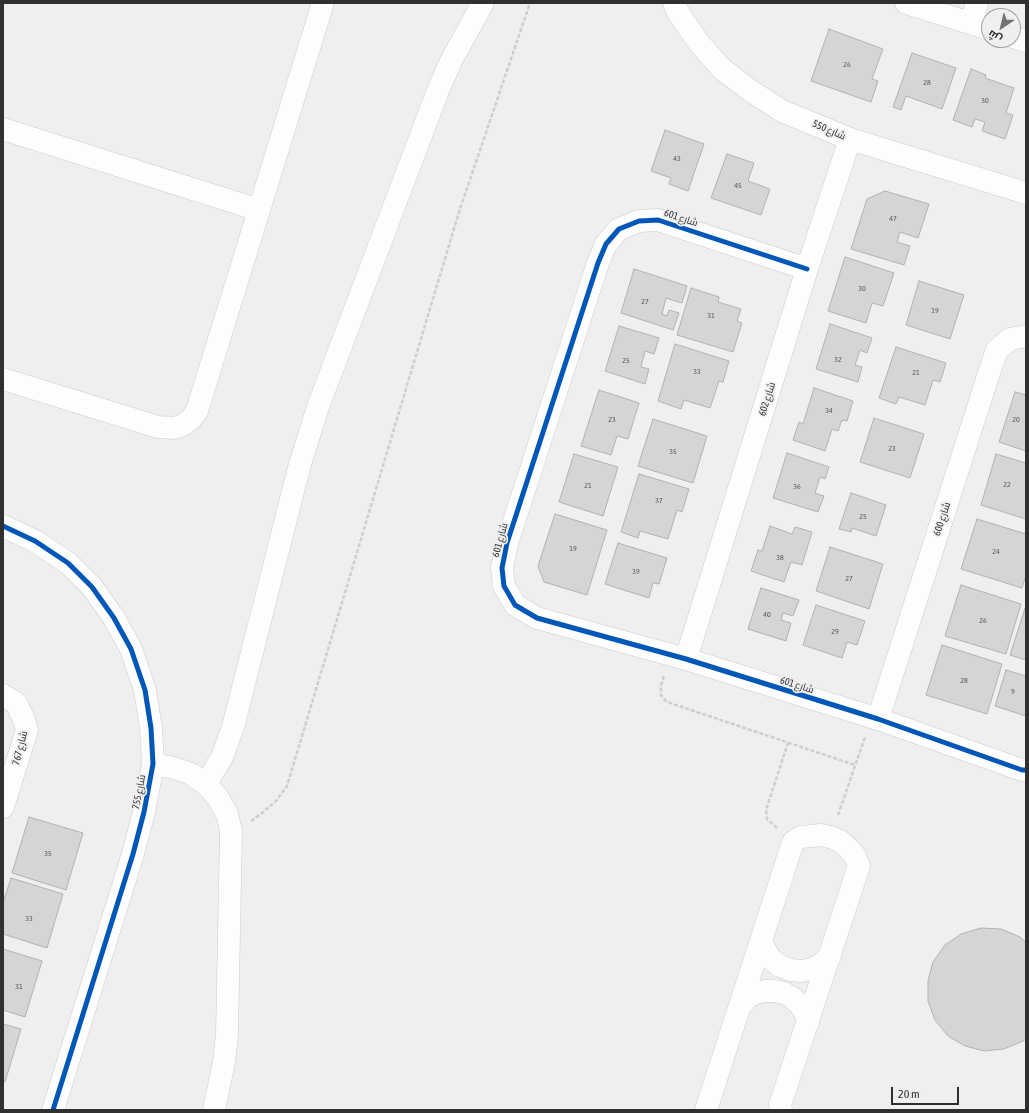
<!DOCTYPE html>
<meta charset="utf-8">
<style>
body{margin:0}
#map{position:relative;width:1029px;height:1113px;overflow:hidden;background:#efeff0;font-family:"Asap Condensed",Cairo,sans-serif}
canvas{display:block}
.frame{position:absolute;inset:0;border:4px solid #303031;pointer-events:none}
.north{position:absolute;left:981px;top:8px;width:40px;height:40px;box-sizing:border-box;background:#eeeff1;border:1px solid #a2a3a4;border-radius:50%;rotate:215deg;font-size:11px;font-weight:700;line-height:16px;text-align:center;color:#303031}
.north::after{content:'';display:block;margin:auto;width:14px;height:18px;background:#737374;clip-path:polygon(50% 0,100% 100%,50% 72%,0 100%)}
.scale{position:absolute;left:891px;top:1087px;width:68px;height:18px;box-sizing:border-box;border:2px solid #303031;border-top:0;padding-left:5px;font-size:12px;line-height:14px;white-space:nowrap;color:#303031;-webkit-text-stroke:3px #eeeff1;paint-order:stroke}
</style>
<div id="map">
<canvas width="1029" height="1113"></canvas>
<div class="frame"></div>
<div class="north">ش</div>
<div class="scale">20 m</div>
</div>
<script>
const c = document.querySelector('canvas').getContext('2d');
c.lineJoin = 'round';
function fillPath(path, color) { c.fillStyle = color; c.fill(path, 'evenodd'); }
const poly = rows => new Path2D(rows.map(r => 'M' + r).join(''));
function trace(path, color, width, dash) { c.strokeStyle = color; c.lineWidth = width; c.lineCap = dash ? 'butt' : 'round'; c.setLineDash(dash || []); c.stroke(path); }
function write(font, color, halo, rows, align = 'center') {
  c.font = font + ' "Asap Condensed",Cairo,sans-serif'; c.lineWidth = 3.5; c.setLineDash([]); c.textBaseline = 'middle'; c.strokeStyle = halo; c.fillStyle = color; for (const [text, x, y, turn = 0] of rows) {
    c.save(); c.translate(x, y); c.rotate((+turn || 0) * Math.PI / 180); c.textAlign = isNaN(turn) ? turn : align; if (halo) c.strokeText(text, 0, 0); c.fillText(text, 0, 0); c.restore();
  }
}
const building = poly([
 [829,29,883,49,872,79,878,81,871,102,811,81,829,29],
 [912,53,956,68,942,109,906,96,901,110,893,107,912,53],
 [971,69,986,75,985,78,1014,88,1006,113,1013,115,1005,139,982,131,985,122,975,119,972,127,953,120,971,69],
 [665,130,704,144,688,191,669,184,671,178,651,171,665,130],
 [727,154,754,163,748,181,770,189,761,215,711,198,727,154],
 [885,191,929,204,918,238,900,232,897,242,910,246,904,265,851,249,867,199,885,191],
 [845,257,894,273,883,306,872,303,866,323,828,311,845,257],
 [634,269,687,286,682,303,666,298,662,314,667,316,669,310,679,313,673,330,621,313,634,269],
 [919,281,964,295,950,339,906,325,919,281],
 [691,288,719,297,718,302,741,309,737,321,742,323,733,352,677,335,691,288],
 [830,324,872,338,867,353,860,350,855,365,862,367,858,382,816,369,830,324],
 [619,326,659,338,654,354,645,351,641,367,649,369,645,384,605,371,619,326],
 [675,344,729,361,723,382,719,381,710,408,684,400,681,409,658,401,675,344],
 [896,347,946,363,940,382,933,380,925,405,899,397,896,404,879,398,896,347],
 [814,388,853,401,847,421,842,420,838,431,832,429,825,451,793,440,799,422,803,424,814,388],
 [599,390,639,403,628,439,617,436,611,455,581,446,599,390],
 [1015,392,1026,395,1026,451,999,442,1015,392],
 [874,418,924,434,910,478,860,462,874,418],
 [653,419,707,436,693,483,638,466,653,419],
 [787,453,829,467,825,479,820,477,815,493,824,496,818,512,773,498,787,453],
 [574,454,618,467,603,516,559,502,574,454],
 [996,454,1026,463,1026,519,981,505,996,454],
 [639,474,689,489,682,512,677,510,668,539,640,531,638,538,621,532,639,474],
 [851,493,886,505,876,536,852,528,851,532,839,529,851,493],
 [555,514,607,530,587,595,544,582,538,566,555,514],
 [977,519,1026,534,1026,575,1022,588,961,569,977,519],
 [770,526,792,534,795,527,812,532,802,565,791,562,784,582,751,571,758,550,762,551,770,526],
 [618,543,667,558,659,584,653,583,649,598,605,584,618,543],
 [830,547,883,564,869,609,816,591,830,547],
 [961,585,1021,604,1006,654,945,636,961,585],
 [761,588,799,600,793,616,783,613,781,620,791,623,786,641,748,629,761,588],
 [816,605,865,621,857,645,847,642,842,658,803,645,816,605],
 [1026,605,1026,660,1010,655,1026,605],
 [942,645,1002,664,987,714,926,695,942,645],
 [1006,670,1026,676,1026,716,995,706,1006,670],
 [29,817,83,833,66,890,12,873,29,817],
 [11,878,63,894,47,948,3,934,3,903,11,878],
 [981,928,1001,929,1020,937,1026,942,1026,1039,1023,1041,1004,1049,984,1051,965,1046,948,1036,935,1020,928,1001,928,981,933,962,945,945,961,934,981,928],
 [3,949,42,961,25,1017,3,1010,3,949],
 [3,1024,21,1029,5,1082,3,1081,3,1024]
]);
fillPath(building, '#d5d5d5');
trace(building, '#b2b1b2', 1);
const minor = poly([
 [674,3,679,14,699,43,722,69,751,91,782,111,850,139,1026,193],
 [906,3,989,29],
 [971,23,977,3],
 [1013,37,1026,41],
 [3,129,259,210],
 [807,269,658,220,639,221,619,229,606,244,598,263,507,543,502,568,504,586,515,605,537,618,686,659,878,719,1022,770,1026,770],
 [3,379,158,427,175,428,183,425,191,419,197,411,200,401,323,3],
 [3,526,35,541,68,563,92,587,114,618,131,649,145,690,151,728,153,764,144,812,133,854,53,1110],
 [686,659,807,269,850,139],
 [3,695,16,703,23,717,27,730,3,807],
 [878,719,990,370,997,350,1010,339,1026,336],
 [153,764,174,768,191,774,206,784,218,798,227,814,231,831,227,1035,224,1062,214,1110],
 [206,784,222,757,233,727,300,464,319,404,439,88,452,59,483,3],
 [761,940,765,950,771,959,780,966,791,970,801,971,812,969,821,964,830,956],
 [740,1006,747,998,755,993,765,991,775,991,784,993,793,998,800,1005,805,1013,808,1023],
 [706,1110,793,842,801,837,821,835,830,837,840,841,848,848,855,856,859,866,780,1105,781,1110]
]);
trace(minor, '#cbcbcc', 23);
trace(poly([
 [664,676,661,685,661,695,667,702,855,765],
 [838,815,865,737],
 [251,821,262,813,276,801,287,786,459,212,530,3],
 [777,828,767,819,766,810,788,743]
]), '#cdcece', 2.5, [4, 2]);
trace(minor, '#fdfdfd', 22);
trace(poly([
 [807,269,658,220,639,221,619,229,606,244,598,263,507,543,502,568,504,586,515,605,537,618,686,659,878,719,1022,770,1026,770],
 [3,526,35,541,68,563,92,587,114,618,131,649,145,690,151,728,153,764,144,812,133,854,53,1110]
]), '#0057b8', 5);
write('8px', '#5b5b5c', null, [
 ["26",847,64],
 ["28",927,82],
 ["30",985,100],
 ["43",677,158],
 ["45",738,185],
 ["47",893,218],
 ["30",862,288],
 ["27",645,301],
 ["19",935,310],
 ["31",711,315],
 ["32",838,359],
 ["25",626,360],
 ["33",697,371],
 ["21",916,372],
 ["34",829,410],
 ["23",612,419],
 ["20",1016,419],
 ["23",892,448],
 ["35",673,451],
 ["22",1007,484],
 ["21",588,485],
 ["36",797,486],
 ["37",659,500],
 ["25",863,516],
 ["19",573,548],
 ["24",996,551],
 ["38",780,557],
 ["39",636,571],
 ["27",849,578],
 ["40",767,614],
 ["26",983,620],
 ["29",835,631],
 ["28",964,680],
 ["9",1013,691],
 ["35",48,853],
 ["33",29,918],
 ["31",19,986]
]);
write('10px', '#303031', '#eeeff1', [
 ["شارع 550",829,130,23],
 ["شارع 601",681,218,18],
 ["شارع 602",767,399,-73],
 ["شارع 600",942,519,-72],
 ["شارع 601",500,540,-75],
 ["شارع 601",797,685,17],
 ["شارع 767",20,748,-76],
 ["شارع 755",139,792,-79]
]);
</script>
